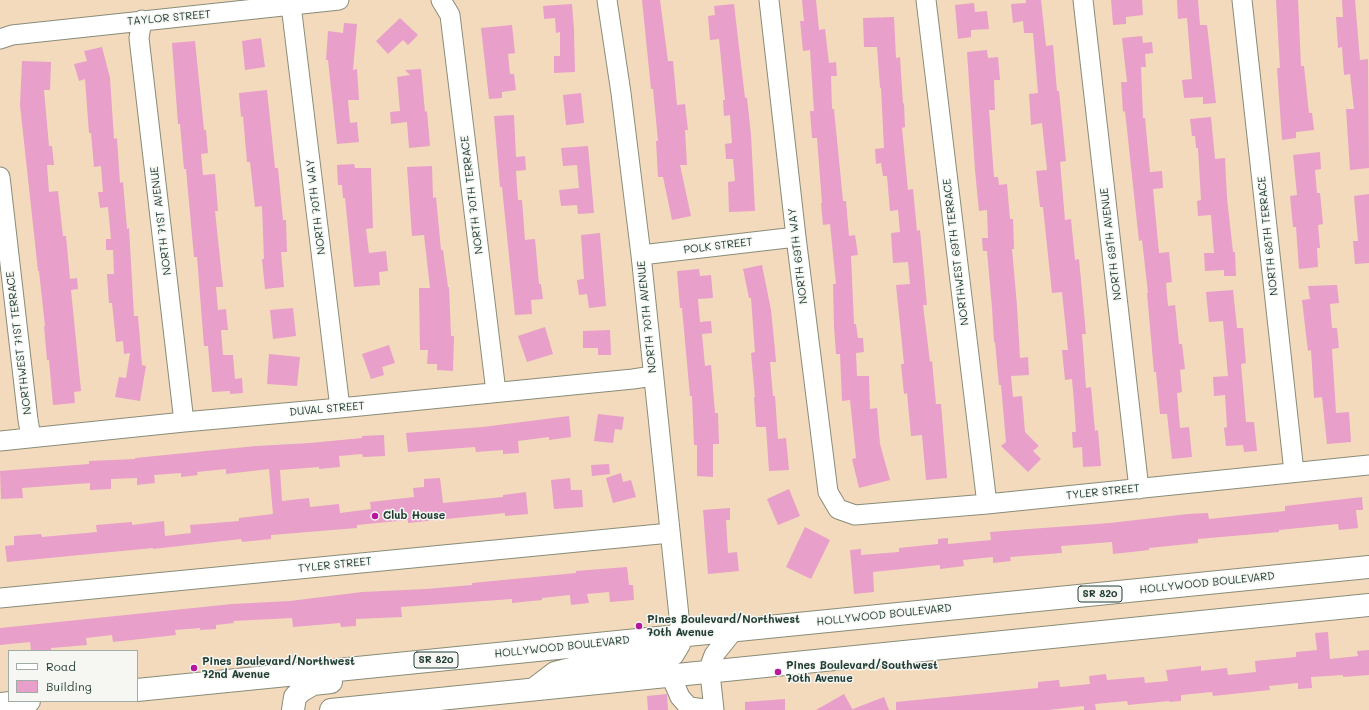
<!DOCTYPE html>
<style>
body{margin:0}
#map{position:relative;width:1369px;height:710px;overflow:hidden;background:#f3dabc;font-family:Mali,sans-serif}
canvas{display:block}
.legend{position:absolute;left:8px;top:650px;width:130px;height:52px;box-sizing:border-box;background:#f6f6f2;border:1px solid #a0aca6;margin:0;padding:5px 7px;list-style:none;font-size:12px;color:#1f3d34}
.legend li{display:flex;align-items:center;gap:8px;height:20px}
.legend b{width:20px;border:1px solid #a0aca6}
</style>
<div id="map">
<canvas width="1369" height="710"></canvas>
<ul class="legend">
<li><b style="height:5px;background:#fff"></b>Road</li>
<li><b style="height:11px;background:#e89fc9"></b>Building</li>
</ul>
</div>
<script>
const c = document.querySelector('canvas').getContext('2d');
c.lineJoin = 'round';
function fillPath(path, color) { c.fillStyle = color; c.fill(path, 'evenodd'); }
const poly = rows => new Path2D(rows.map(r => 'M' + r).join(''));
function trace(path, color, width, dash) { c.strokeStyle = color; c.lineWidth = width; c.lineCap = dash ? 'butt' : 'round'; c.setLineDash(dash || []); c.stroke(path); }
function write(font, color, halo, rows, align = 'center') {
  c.font = font + ' Mali,sans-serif'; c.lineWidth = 3; c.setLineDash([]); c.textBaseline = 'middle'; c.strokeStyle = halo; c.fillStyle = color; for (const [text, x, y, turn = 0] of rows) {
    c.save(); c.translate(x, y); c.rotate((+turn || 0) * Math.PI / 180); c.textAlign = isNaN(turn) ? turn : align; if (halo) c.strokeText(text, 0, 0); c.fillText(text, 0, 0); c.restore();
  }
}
fillPath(poly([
 [642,0,660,0,668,61,673,61,677,105,685,104,688,130,685,130,687,165,680,165,691,216,672,220,663,177,658,177,656,141,658,141,653,89,651,89],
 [802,0,816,0,819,30,825,29,829,63,836,62,837,76,831,76,832,109,834,109,843,201,846,201,849,236,855,235,858,255,851,256,854,324,856,324,858,338,863,338,864,352,856,353,857,376,869,376,870,409,877,408,880,444,890,480,859,488,852,459,856,458,850,400,842,401,840,354,836,354,834,326,833,284,836,284,830,224,823,225,821,203,822,203,817,138,812,138,810,111,814,111,810,50,803,51,800,21,804,21],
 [1026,0,1041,0,1046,46,1053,45,1057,91,1059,91,1066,161,1060,162,1065,220,1071,219,1075,260,1079,259,1086,334,1082,334,1086,388,1091,387,1095,431,1098,430,1101,466,1083,467,1082,447,1073,448,1072,432,1076,432,1074,402,1072,379,1065,380,1062,350,1068,350,1062,292,1052,293,1043,207,1040,207,1036,171,1047,170,1042,123,1031,125,1029,94,1038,93,1033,33,1024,33,1023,21,1013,23,1011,4,1026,3],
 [1111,0,1142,0,1143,15,1126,17,1126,24,1113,25],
 [1177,0,1198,0,1200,25,1207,25,1216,103,1203,104,1203,97,1184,98,1182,80,1192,79,1187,18,1178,19],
 [1276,0,1298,0,1301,66,1304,66,1309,113,1312,113,1314,130,1296,132,1296,138,1282,140,1277,68,1280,68],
 [1342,0,1355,0,1360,60,1368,59,1369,168,1350,170,1346,109,1354,109,1350,74,1344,75,1342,47,1338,48,1336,17,1343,17],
 [974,3,975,12,987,11,989,29,971,30,971,37,958,39,955,5],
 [572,4,574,30,575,72,554,73,554,56,560,56,560,32,556,33,555,18,544,19,543,6],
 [734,4,745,98,747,98,751,135,755,211,729,212,728,182,735,181,733,159,726,159,725,144,732,143,730,115,724,116,723,100,725,100,719,39,710,40,708,16,715,15,714,6],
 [894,17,896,58,900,57,903,104,904,103,905,127,902,128,908,190,913,189,917,231,920,230,927,305,923,305,930,362,932,361,936,404,941,404,947,478,926,480,922,435,911,436,907,393,904,394,901,364,904,364,896,285,910,284,908,262,893,263,891,233,900,232,898,210,890,211,887,176,883,176,881,163,876,164,875,149,884,148,881,88,880,88,877,47,864,47,863,18],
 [400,18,418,35,408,45,403,40,388,54,376,41],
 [344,23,357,24,353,70,357,69,359,100,348,100,350,123,357,122,359,142,337,144,328,60,326,60,328,31,343,33],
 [512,25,515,53,508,54,510,74,514,74,516,90,502,92,502,98,489,99,481,28],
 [1142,36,1143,43,1152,42,1153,53,1145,54,1146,67,1141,67,1143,118,1145,118,1150,172,1162,171,1163,188,1153,189,1159,253,1169,252,1172,282,1166,283,1168,306,1175,305,1179,344,1182,344,1185,369,1180,370,1182,392,1177,393,1180,428,1189,427,1192,457,1172,459,1167,414,1160,414,1156,372,1154,372,1147,293,1148,293,1142,240,1139,241,1125,111,1123,112,1121,82,1127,82,1122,38],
 [261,38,265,67,245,70,242,41],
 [195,41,204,130,206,130,208,153,201,154,203,175,215,174,218,211,215,211,223,287,216,287,218,310,226,309,228,330,221,330,223,355,233,355,235,379,242,378,243,393,230,394,230,391,212,392,208,346,204,346,197,257,194,257,186,169,184,169,180,124,178,124,172,43],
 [102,47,110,78,114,139,117,138,120,183,123,182,127,229,129,228,134,316,138,316,142,365,146,366,140,401,115,397,119,377,126,378,130,353,124,354,123,341,116,342,112,303,109,303,107,274,114,274,113,250,106,250,106,239,111,239,108,207,100,208,98,192,103,192,101,166,94,167,91,133,89,133,85,79,79,81,74,64,87,61,84,51],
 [987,50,988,58,998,57,1000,80,994,80,995,110,989,110,994,177,998,177,999,185,1007,184,1010,219,1013,219,1014,249,1012,249,1017,306,1020,358,1028,357,1029,375,1011,376,1013,397,1022,396,1025,432,1039,446,1033,451,1041,459,1028,472,1001,446,1006,442,1001,385,999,385,995,342,994,342,992,308,987,251,983,251,982,238,988,238,987,210,979,211,975,170,967,52],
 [22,61,51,62,50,90,44,90,49,146,52,146,54,165,47,165,49,192,58,191,63,236,66,236,70,279,77,278,78,289,71,290,81,391,74,392,75,403,53,405,49,360,47,360,44,326,45,326,39,271,38,271,20,105],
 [421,69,425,112,427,111,430,146,409,148,407,122,391,124,390,112,400,111,397,77,410,75,405,70],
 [267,90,275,168,278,168,283,220,286,220,287,252,281,252,284,287,265,289,262,259,264,259,262,206,255,207,250,162,247,162,243,116,241,117,239,93],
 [581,93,584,123,566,125,563,95],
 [514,115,516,157,525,156,526,170,516,171,518,200,522,200,525,240,535,239,539,284,541,284,543,299,531,300,532,314,515,315,502,187,500,187,494,116],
 [1211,117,1215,159,1225,158,1227,198,1233,252,1235,252,1236,276,1224,276,1224,270,1205,271,1204,253,1214,253,1211,215,1198,216,1197,201,1201,200,1198,148,1196,148,1195,136,1192,136,1190,119],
 [588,146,594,213,578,214,577,205,561,206,559,190,579,188,577,165,563,166,561,148],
 [1320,152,1321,169,1315,170,1317,193,1320,193,1323,224,1318,225,1320,248,1317,248,1318,267,1299,269,1296,227,1293,227,1290,196,1297,195,1293,155],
 [354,164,355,168,371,168,373,228,366,229,369,253,386,251,388,271,379,272,380,285,354,287,345,198,343,198,342,185,338,185,337,165],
 [432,166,433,198,436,197,441,250,443,250,448,287,449,287,451,336,454,336,453,371,437,370,437,364,427,364,428,350,420,350,419,288,430,288,424,235,412,236,407,167],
 [1369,194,1369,263,1355,264,1353,241,1358,241,1354,196],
 [600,233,606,306,589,308,587,294,579,295,577,280,584,279,581,235],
 [762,265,771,310,775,350,776,362,770,362,773,396,775,396,778,439,786,438,789,470,769,471,766,427,756,427,754,397,755,397,751,353,755,352,751,298,749,298,743,269],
 [699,269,700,276,711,275,713,298,698,299,700,322,711,321,712,333,702,334,705,366,711,365,715,413,718,413,719,444,713,444,713,477,697,476,697,445,694,445,692,396,690,396,682,308,680,308,677,271],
 [1337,285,1339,303,1330,304,1332,328,1337,328,1339,348,1332,349,1336,413,1349,412,1351,442,1327,444,1322,397,1314,398,1311,350,1308,351,1302,300,1310,299,1308,286],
 [1233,290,1237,328,1243,328,1246,363,1241,364,1246,422,1254,422,1257,451,1244,452,1243,445,1226,446,1224,428,1227,427,1225,395,1214,396,1213,377,1228,376,1223,321,1209,322,1206,292],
 [293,308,296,336,273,339,270,310],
 [545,327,553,354,527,362,518,336],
 [610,330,611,355,598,355,598,348,583,348,583,331],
 [389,345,395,363,382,367,384,375,371,379,362,354],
 [269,354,300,357,297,386,267,384],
 [598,414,624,417,622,430,615,429,613,443,594,441],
 [569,416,571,437,549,440,549,437,518,441,519,453,503,454,503,450,476,452,475,447,408,452,406,433,483,427],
 [384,435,385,456,363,457,362,454,339,456,340,467,319,469,319,467,280,470,282,501,309,498,310,507,339,504,340,513,371,509,370,502,414,497,413,488,424,487,424,479,440,478,443,503,503,497,503,495,526,492,528,514,505,516,505,513,408,523,408,520,357,525,357,528,271,535,271,539,242,542,241,539,153,549,153,548,7,562,5,546,14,545,14,536,41,534,42,537,97,532,96,525,132,522,132,525,164,521,165,536,191,533,190,525,239,521,239,518,273,514,269,469,226,474,226,469,197,472,198,475,181,477,181,473,154,475,155,483,137,485,137,478,111,479,111,489,90,490,90,483,22,488,23,498,1,499,0,471,89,464,89,461,135,459,135,458,256,446,310,443,362,438,362,436],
 [609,464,610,474,592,476,591,465],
 [621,473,623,482,631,480,636,497,613,503,606,478],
 [570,478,571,490,582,490,583,507,554,509,551,480],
 [789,489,800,516,778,525,767,499],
 [1362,497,1363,510,1356,510,1358,528,1339,530,1338,524,1279,530,1279,532,1198,539,1198,543,1149,548,1149,550,1113,554,1112,542,1061,546,1062,553,1010,557,1011,561,993,563,993,557,963,560,964,566,940,569,940,565,873,572,874,592,854,594,850,550,861,549,861,555,899,552,899,548,938,544,938,539,948,538,948,544,991,540,990,532,1110,523,1188,514,1208,513,1209,519,1285,511,1285,506],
 [730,508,730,520,726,520,728,553,737,552,739,571,708,574,703,510],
 [805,527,830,540,811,579,786,567],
 [627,567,629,585,633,585,634,600,610,602,609,592,587,594,589,603,571,605,570,595,542,598,542,600,512,603,512,599,401,607,402,617,356,619,356,626,341,627,340,623,293,627,292,618,233,621,234,623,216,625,216,629,200,630,200,628,175,630,176,635,113,642,112,635,86,638,87,645,51,648,51,651,31,651,30,642,0,645,0,628,232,604,290,601,362,592,426,589,472,585,472,583,576,573,576,571],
 [1328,632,1330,659,1358,656,1357,651,1369,650,1369,675,1343,677,1343,675,1311,677,1312,688,1298,689,1298,683,1269,686,1270,690,1213,696,1212,692,1181,695,1181,701,1170,702,1169,701,1128,705,1127,701,1095,704,1096,710,1084,710,1084,706,1048,710,896,710,896,702,1038,688,1038,682,1059,680,1060,687,1090,684,1089,676,1106,674,1107,680,1144,677,1145,683,1168,681,1166,670,1201,666,1201,671,1227,668,1228,675,1256,672,1255,661,1296,657,1296,652,1317,650,1315,633],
 [667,694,668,710,648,710,647,696],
 [844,694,853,710,816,710],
 [884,697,889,710,853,710,853,709],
 [785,699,785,710,745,710,745,702]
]), '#e89fc9');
const minor = poly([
 [441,0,450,15,496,392],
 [607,0,621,93,641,255,681,635],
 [769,0,796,237,828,492,838,509,855,515,987,504,1369,465],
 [926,0,987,504],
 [1083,0,1139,489],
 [1242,0,1294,472],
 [291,5,340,408],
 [142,20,139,38,184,422],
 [0,39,12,35,339,0],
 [0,177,28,420,31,437],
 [641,255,796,237],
 [0,441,184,422,340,408,633,379,653,376],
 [0,598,670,533],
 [671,676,680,697,689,707,714,710],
 [714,710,710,673,711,663,714,655,734,630]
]);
const highway = poly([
 [534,689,555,673,579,667,615,664,663,656,673,654,679,644,681,635],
 [137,690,1369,567],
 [0,704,29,701],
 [293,710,295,697,301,691,313,684,331,682],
 [331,710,1369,605]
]);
trace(minor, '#898c78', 21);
trace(highway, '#898c78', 24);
trace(minor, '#fff', 19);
trace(highway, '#fff', 22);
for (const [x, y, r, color] of [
 [375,516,4,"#b5179e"],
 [639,626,4,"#b5179e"],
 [194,668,4,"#b5179e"],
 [778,672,4,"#b5179e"]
]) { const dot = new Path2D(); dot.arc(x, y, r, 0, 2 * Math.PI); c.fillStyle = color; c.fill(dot); trace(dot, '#f6f6f2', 1.5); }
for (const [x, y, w] of [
 [1100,594,44],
 [436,660,44]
]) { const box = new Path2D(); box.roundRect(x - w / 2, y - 8, w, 16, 3); c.fillStyle = '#f6f6f2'; c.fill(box); trace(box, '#1f3d34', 1); }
write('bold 10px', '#1f3d34', null, [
 ["SR 820",1100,594],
 ["SR 820",436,660]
]);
write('11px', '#1f3d34', '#f6f6f2', [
 ["TAYLOR STREET",169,18,-5],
 ["NORTH 70TH TERRACE",472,195,-97],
 ["NORTH 70TH WAY",316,207,-97],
 ["NORTH 71ST AVENUE",161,221,-97],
 ["NORTH 68TH TERRACE",1268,236,-96],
 ["NORTH 69TH AVENUE",1111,244,-97],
 ["POLK STREET",718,246,-7],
 ["NORTHWEST 69TH TERRACE",956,252,-97],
 ["NORTH 69TH WAY",798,256,-97],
 ["NORTH 70TH AVENUE",647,317,-96],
 ["NORTHWEST 71ST TERRACE",19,343,-97],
 ["DUVAL STREET",327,409,-5],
 ["TYLER STREET",1103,492,-6],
 ["TYLER STREET",335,565,-6],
 ["HOLLYWOOD BOULEVARD",1207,583,-6],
 ["HOLLYWOOD BOULEVARD",884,615,-6],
 ["HOLLYWOOD BOULEVARD",562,647,-6]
]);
write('bold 11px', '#1f3d34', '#f6f6f2', [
 ["Club House",383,516],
 ["Pines Boulevard/Northwest",647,620],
 ["70th Avenue",647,633],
 ["Pines Boulevard/Northwest",202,662],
 ["72nd Avenue",202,675],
 ["Pines Boulevard/Southwest",786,666],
 ["70th Avenue",786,679]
], 'left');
</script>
